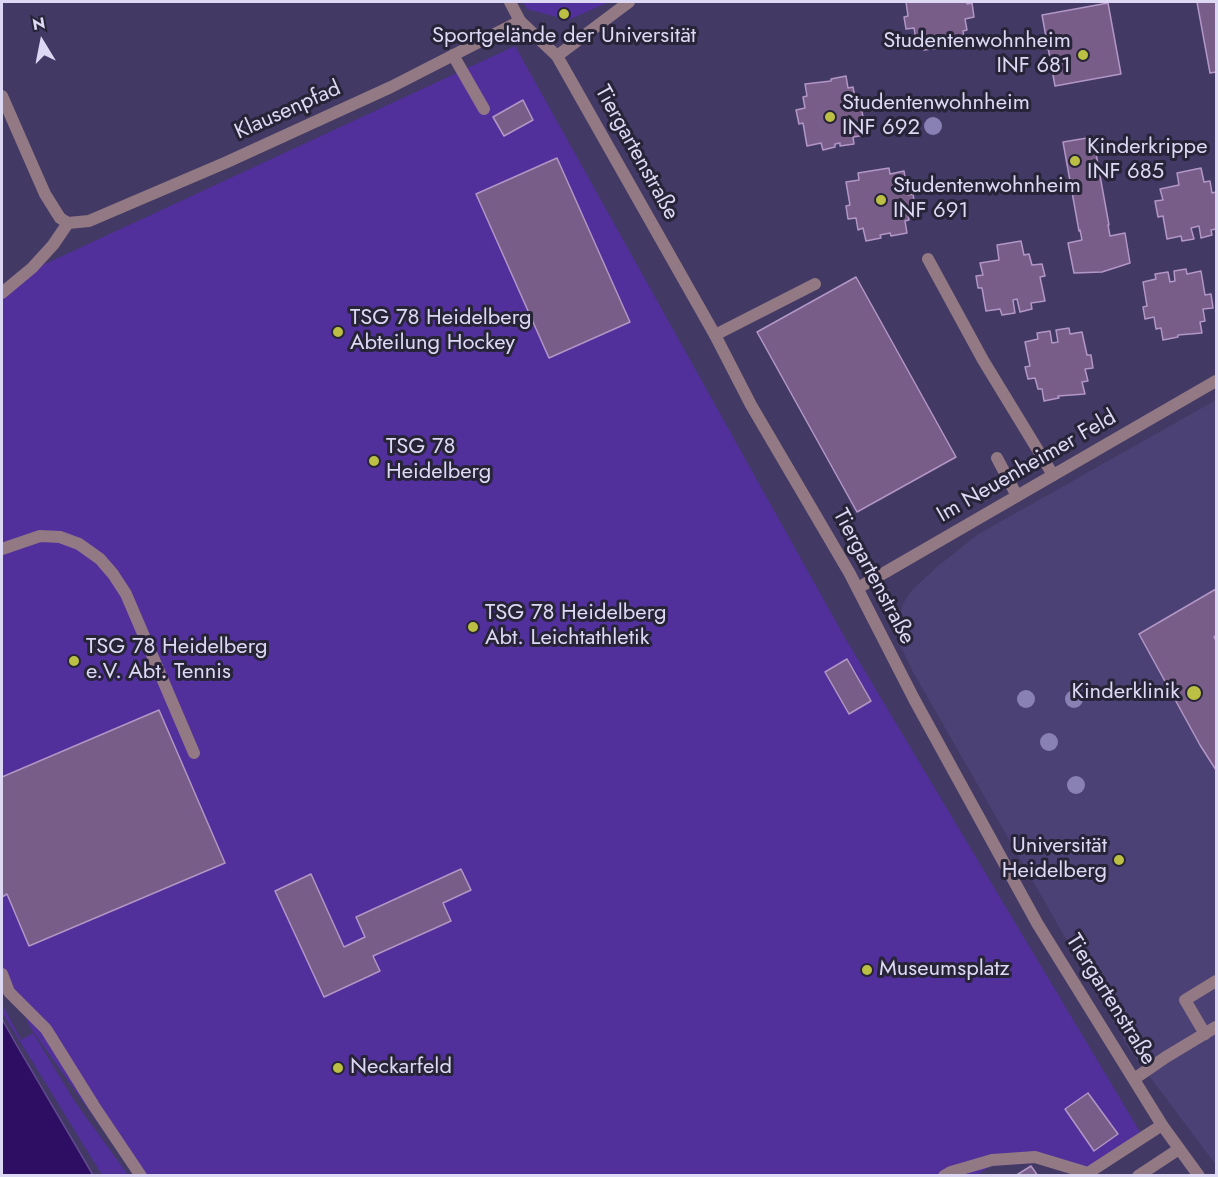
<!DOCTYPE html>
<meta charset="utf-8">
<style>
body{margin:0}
#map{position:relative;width:1218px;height:1177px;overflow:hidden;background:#423965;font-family:Jost,sans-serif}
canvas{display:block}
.frame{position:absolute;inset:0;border:3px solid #ddd9f5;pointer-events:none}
.north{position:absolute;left:12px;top:12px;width:60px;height:60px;-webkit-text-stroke:4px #282438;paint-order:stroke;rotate:350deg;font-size:16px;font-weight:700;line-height:24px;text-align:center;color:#ddd9f5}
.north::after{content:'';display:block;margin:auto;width:21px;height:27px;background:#ddd9f5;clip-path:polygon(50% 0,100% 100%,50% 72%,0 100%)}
</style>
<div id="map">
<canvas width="1218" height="1177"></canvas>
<div class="frame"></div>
<div class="north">N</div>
</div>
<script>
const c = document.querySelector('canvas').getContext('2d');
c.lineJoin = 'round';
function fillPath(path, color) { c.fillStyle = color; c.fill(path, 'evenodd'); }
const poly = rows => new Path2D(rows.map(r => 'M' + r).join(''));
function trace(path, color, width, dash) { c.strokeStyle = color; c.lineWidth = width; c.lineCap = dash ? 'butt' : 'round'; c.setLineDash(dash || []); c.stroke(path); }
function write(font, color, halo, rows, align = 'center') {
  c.font = font + ' Jost,sans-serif'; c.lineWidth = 6; c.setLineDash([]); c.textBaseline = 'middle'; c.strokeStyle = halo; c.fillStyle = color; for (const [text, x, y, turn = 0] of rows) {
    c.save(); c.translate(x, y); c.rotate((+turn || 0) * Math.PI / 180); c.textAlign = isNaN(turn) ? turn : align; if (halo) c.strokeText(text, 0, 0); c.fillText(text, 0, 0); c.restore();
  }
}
fillPath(poly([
 [1216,400,1216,1165,1129,1049,913,672,899,643,899,620,903,604,912,590,938,566,977,535]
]), '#4c4175');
fillPath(poly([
 [523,2,609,2,568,20,527,9],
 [515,46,845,638,1146,1142,1092,1176,1037,1163,991,1166,975,1176,135,1175,30,1027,2,965,2,284],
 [2,1004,21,1040,33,1033,75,1102,128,1175,102,1175,2,1012]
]), '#51309c');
const water = poly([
 [2,1019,16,1044,93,1175,2,1175,2,1019]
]);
fillPath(water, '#2d0e63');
trace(water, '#624b8f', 1.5);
const building = poly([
 [906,2,967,2,967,4,972,3,974,17,965,19,967,30,963,31,965,43,951,46,950,43,939,45,939,48,924,50,922,38,916,40,914,28,906,29,904,17,908,16,906,2],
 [1197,2,1216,2,1216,72,1210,73,1197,2],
 [1108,3,1121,74,1055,86,1042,15,1108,3],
 [846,76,848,88,853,87,855,98,863,97,865,111,862,111,866,135,853,137,854,144,840,146,840,143,835,144,835,147,823,150,821,143,807,146,803,123,799,124,796,110,805,108,803,97,807,96,805,84,831,81,831,79,846,76],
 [523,100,533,120,504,136,493,117,523,100],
 [1093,137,1109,225,1108,225,1110,236,1125,233,1130,263,1102,272,1074,273,1068,243,1082,240,1080,230,1079,231,1063,142,1093,137],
 [557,158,630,322,549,358,476,194,557,158],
 [889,168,890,174,904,171,908,195,913,194,915,207,907,209,909,220,905,221,907,233,891,236,890,233,880,235,881,238,866,241,863,228,858,230,856,218,848,219,846,206,850,205,846,182,859,180,858,173,889,168],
 [1201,168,1204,182,1210,181,1212,193,1216,192,1216,229,1211,230,1212,235,1201,238,1199,226,1191,228,1194,239,1182,241,1181,236,1167,239,1163,216,1158,217,1155,201,1163,200,1160,189,1179,185,1177,173,1201,168],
 [1021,241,1024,255,1029,254,1032,265,1042,264,1045,276,1040,277,1045,301,1031,303,1032,309,1020,312,1017,299,1013,300,1015,313,1002,315,1000,309,986,311,982,288,978,288,976,276,983,275,980,263,999,260,997,245,1021,241],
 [1186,269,1187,274,1201,271,1205,295,1211,294,1213,308,1203,309,1205,321,1200,322,1202,333,1178,335,1178,337,1163,340,1161,328,1156,329,1154,317,1145,319,1143,307,1147,306,1143,282,1156,279,1155,274,1168,272,1170,282,1175,281,1174,271,1186,269],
 [856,277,956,457,857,512,757,332,856,277],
 [1069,328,1070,334,1082,332,1087,355,1091,355,1093,368,1085,369,1088,381,1082,382,1085,394,1058,396,1059,398,1044,401,1042,389,1038,389,1035,378,1028,379,1025,367,1030,366,1025,342,1038,339,1037,333,1050,331,1052,343,1058,342,1056,330,1069,328],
 [1216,589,1216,635,1214,637,1216,641,1216,770,1200,745,1139,634,1216,589],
 [847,659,871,701,849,714,825,672,847,659],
 [159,710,225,863,29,946,7,894,2,897,2,777,159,710],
 [461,869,471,890,443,903,451,921,373,956,380,971,324,997,275,891,311,874,344,947,365,937,356,917,461,869],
 [1088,1093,1118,1134,1094,1151,1065,1109,1088,1093],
 [1031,1166,1038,1176,1015,1176,1031,1166]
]);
fillPath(building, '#785d89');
trace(building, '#b296c5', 1.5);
trace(poly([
 [453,55,484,109],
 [557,56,629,2],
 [2,96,45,194,60,218,68,223],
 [68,223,89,221,227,162,391,87,520,21],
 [928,259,983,360,1053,475],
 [2,293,32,268,53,245,68,223],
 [715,335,815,284],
 [997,458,1017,496],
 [2,549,40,536,60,537,79,544,100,559,113,574,126,594,194,753],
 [2,974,9,992,46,1029,94,1106,141,1176],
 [1205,1034,1185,1000,1216,981],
 [1134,1079,1166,1057,1216,1027],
 [944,1176,951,1172,992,1160,1035,1157,1088,1173,1162,1125],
 [1138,1176,1179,1149]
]), '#927983', 12);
trace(poly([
 [510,2,520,21,557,56,715,335,751,405,850,574,914,699,1037,923,1162,1125,1199,1176],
 [858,588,1216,381]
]), '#927983', 12);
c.fillStyle = '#8980b3';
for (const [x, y] of [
 [933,126],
 [1026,699],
 [1074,699],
 [1049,742],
 [1076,785]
]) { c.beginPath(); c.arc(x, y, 9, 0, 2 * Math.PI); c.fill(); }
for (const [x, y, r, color] of [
 [564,14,6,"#bbc045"],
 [1083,55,6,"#bbc045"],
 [830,117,6,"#bbc045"],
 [1075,161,6,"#bbc045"],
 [881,200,6,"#bbc045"],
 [338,332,6,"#bbc045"],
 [374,461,6,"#bbc045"],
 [473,627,6,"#bbc045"],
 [74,661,6,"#bbc045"],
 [1194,693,8,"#bbc045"],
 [1119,860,6,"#bbc045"],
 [867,970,6,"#bbc045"],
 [338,1068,6,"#bbc045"]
]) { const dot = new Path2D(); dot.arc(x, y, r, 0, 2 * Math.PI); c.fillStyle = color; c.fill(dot); trace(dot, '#282438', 2); }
write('22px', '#ddd9f5', '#282438', [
 ["Sportgelände der Universität",564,37,"center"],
 ["Studentenwohnheim",1071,42,"right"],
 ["INF 681",1071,67,"right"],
 ["Studentenwohnheim",842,104],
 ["INF 692",842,129],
 ["Kinderkrippe",1087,148],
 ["INF 685",1087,173],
 ["Studentenwohnheim",893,187],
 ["INF 691",893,212],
 ["TSG 78 Heidelberg",350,319],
 ["Abteilung Hockey",350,344],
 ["TSG 78",386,448],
 ["Heidelberg",386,473],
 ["TSG 78 Heidelberg",485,614],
 ["Abt. Leichtathletik",485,639],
 ["TSG 78 Heidelberg",86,648],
 ["e.V. Abt. Tennis",86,673],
 ["Kinderklinik",1180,693,"right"],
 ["Universität",1107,847,"right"],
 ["Heidelberg",1107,872,"right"],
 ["Museumsplatz",879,970],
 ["Neckarfeld",350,1068]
], 'left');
write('22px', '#ddd9f5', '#282438', [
 ["Klausenpfad",288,111,-24],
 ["Tiergartenstraße",636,153,61],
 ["Im Neuenheimer Feld",1027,467,-30],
 ["Tiergartenstraße",873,577,62],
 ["Tiergartenstraße",1110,1000,58]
]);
</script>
